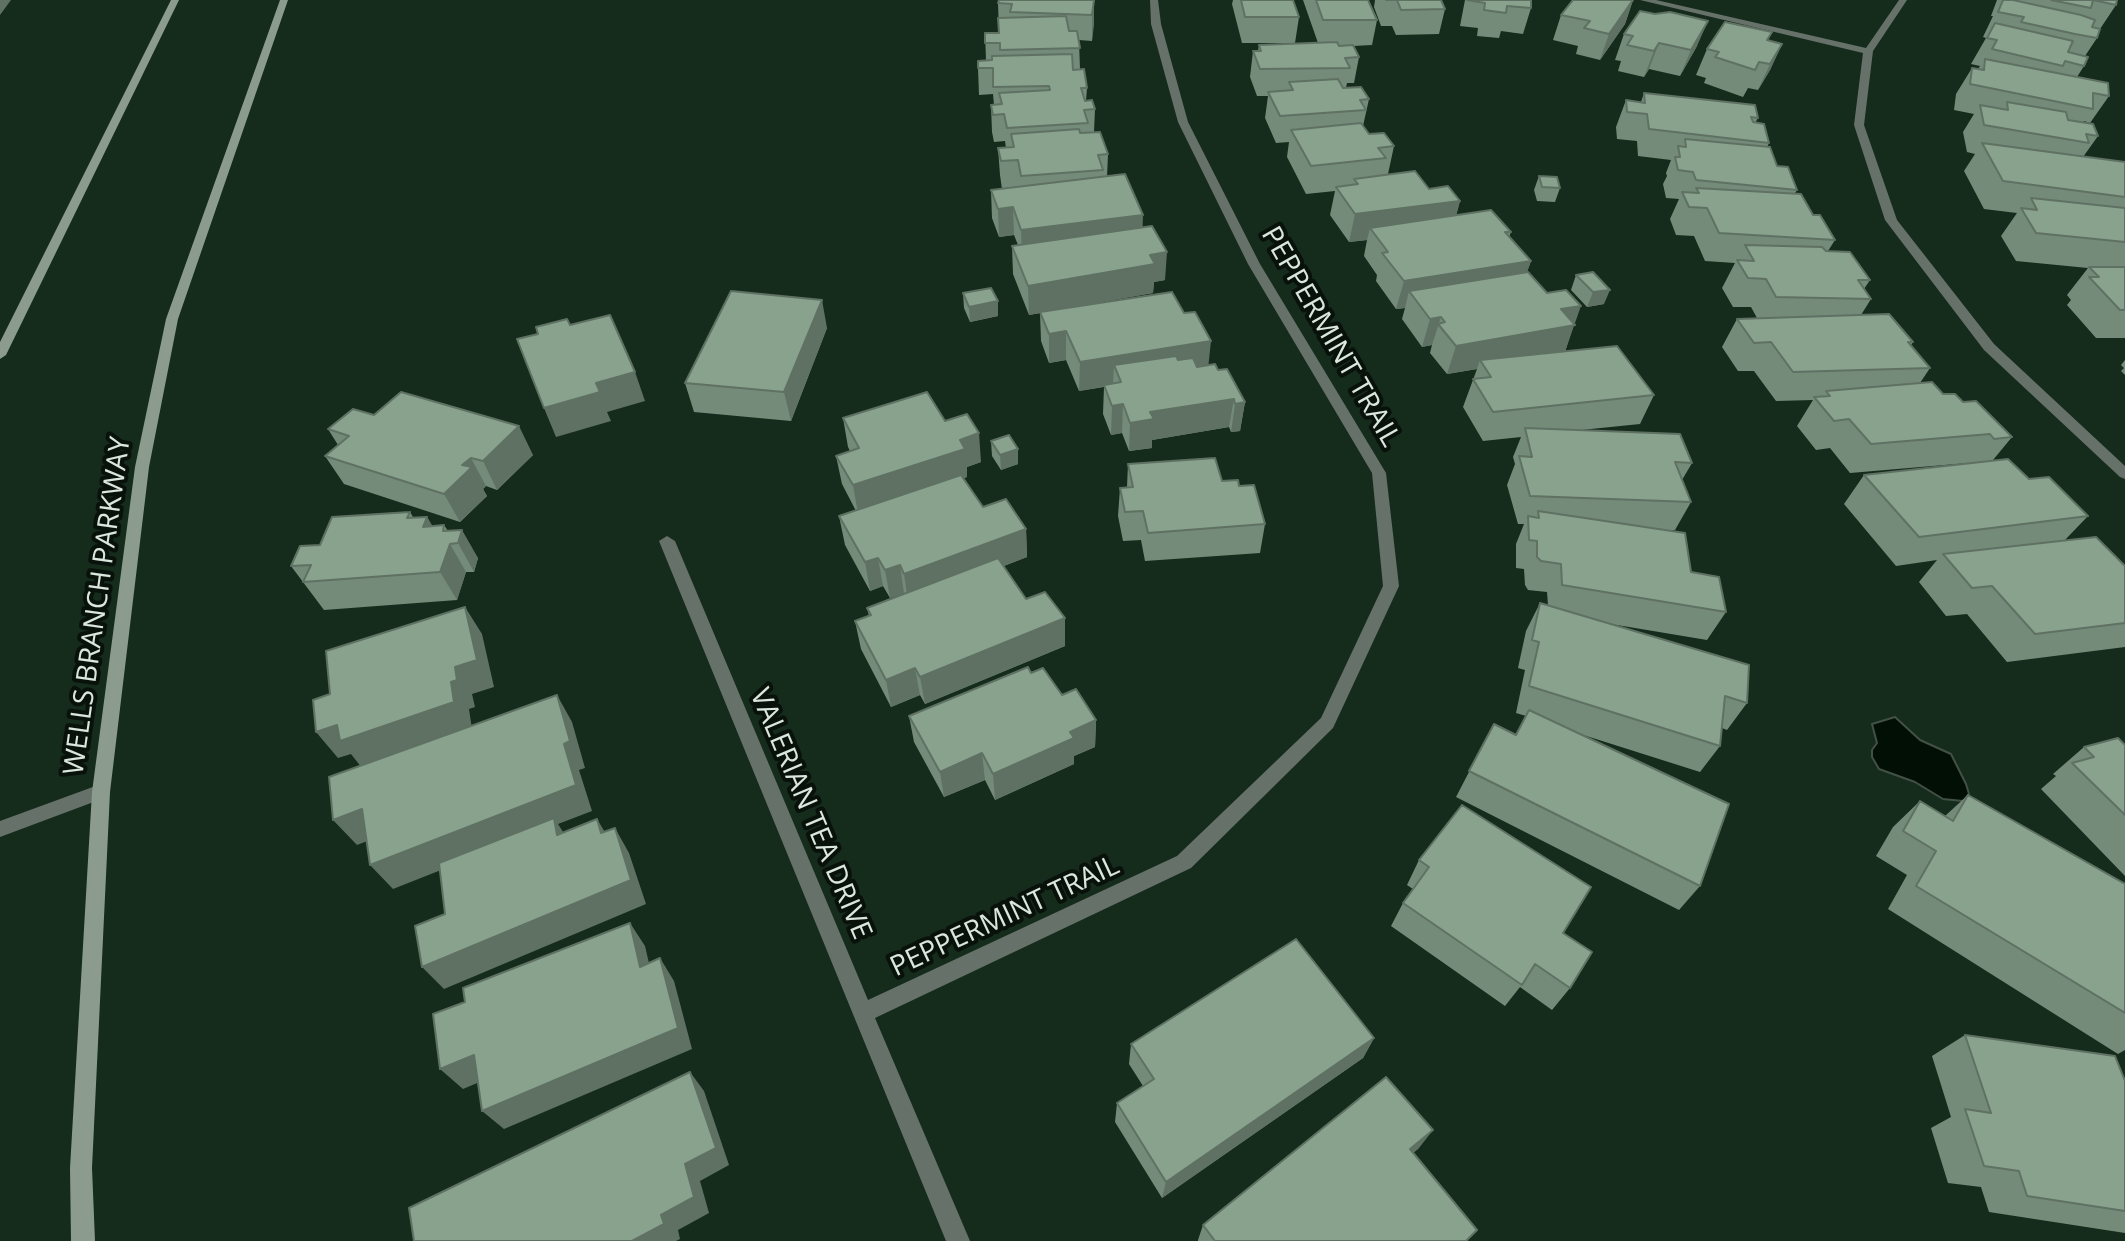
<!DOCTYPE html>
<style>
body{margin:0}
canvas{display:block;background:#152b1b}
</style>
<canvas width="2125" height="1241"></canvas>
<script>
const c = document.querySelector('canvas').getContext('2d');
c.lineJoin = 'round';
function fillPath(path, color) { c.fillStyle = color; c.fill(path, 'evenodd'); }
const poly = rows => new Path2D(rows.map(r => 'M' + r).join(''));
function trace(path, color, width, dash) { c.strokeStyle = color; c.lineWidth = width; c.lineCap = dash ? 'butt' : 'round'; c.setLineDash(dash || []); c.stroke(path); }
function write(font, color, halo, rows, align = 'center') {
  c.font = font + ' "Open Sans",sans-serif'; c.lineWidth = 8; c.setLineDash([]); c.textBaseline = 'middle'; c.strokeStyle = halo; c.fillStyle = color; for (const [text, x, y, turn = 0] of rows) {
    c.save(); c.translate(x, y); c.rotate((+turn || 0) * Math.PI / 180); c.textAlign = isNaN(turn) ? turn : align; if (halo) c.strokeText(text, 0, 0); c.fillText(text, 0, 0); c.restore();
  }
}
const water = poly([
 [1895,717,1920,740,1951,754,1966,784,1969,794,1963,801,1943,799,1915,782,1879,769,1872,757,1872,750,1877,743,1872,724,1895,717]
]);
fillPath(water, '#010f04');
trace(water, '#425045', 2);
fillPath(poly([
 [1150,0,1158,0,1161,24,1188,122,1260,264,1386,473,1399,586,1333,728,1191,868,875,1018,970,1241,946,1241,659,541,667,536,675,541,868,1000,1177,856,1321,718,1383,586,1372,473,1248,264,1178,122,1151,24,1150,0],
 [1640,0,1656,0,1866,48,1899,0,1907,0,1873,51,1864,125,1897,220,1994,344,2125,466,2125,479,2120,477,1984,350,1885,220,1854,125,1863,53,1640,0],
 [101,784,107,787,110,792,107,797,0,837,0,821,101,784]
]), '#667169');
fillPath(poly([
 [171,0,179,0,6,355,0,359,0,342,171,0],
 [280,0,288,0,178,319,149,467,110,792,92,1168,95,1241,71,1241,70,1168,92,792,135,467,166,319,280,0]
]), '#8b9c8f');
fillPath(poly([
 [1094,0,1092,41,1079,40,1080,70,1087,88,1086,101,1095,109,1094,132,1108,154,1107,177,1143,227,1165,280,1154,282,1153,293,1047,311,1208,365,1218,370,1245,402,1240,431,1231,432,1229,427,1152,440,1152,448,1129,451,1122,433,1111,435,1103,414,1104,387,1079,391,1066,360,1049,363,1041,341,1040,313,1029,315,1013,274,1012,246,1018,245,1014,235,999,237,992,218,991,190,1002,189,1000,175,998,148,1006,148,1005,141,994,142,992,132,991,105,994,105,993,94,979,95,978,68,986,60,985,33,999,33,998,3],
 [1233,0,1293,0,1299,17,1295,43,1242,43,1232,4],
 [1303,0,1368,0,1377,20,1372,45,1353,46,1359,57,1354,83,1347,83,1346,88,1369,99,1363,126,1369,134,1394,146,1388,174,1382,175,1429,189,1460,201,1456,216,1511,232,1509,237,1531,261,1527,272,1574,324,1565,352,1654,395,1640,424,1581,430,1692,463,1682,480,1691,502,1675,530,1660,530,1691,572,1726,612,1707,640,1611,624,1747,703,1727,730,1722,728,1720,746,1700,772,1577,733,1700,886,1679,910,1456,797,1494,724,1516,735,1526,716,1516,713,1525,670,1518,668,1526,631,1540,603,1548,605,1547,592,1528,590,1525,585,1524,569,1516,568,1516,544,1524,524,1518,524,1507,485,1515,464,1513,457,1521,437,1483,441,1463,407,1477,369,1447,374,1430,353,1432,345,1422,347,1402,319,1405,308,1396,309,1376,281,1377,275,1364,256,1367,240,1349,242,1330,215,1335,191,1306,194,1287,157,1289,142,1276,143,1265,118,1268,96,1257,96,1250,77,1253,51,1258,51,1259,45,1318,43],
 [1375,0,1441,0,1445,9,1439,34,1396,35,1392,26,1381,26,1374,7],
 [1465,0,1531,0,1531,8,1523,34,1501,31,1499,38,1477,36,1478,28,1460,26],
 [1633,0,1625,24,1600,60,1576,54,1578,46,1553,40,1561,15],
 [1997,0,2117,0,2116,5,2100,29,2097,38,2085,56,2084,66,2077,77,2109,96,2090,123,2084,121,2083,123,2098,136,2083,157,2125,162,2125,338,2096,338,2067,305,2071,300,2067,295,2088,268,2016,261,2001,236,2017,213,1984,209,1964,171,1975,154,1967,152,1963,132,1974,114,1954,110,1956,94,1972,68,1978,69,1980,66,1971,64,1986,38,1983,37,1993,16,1991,16],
 [1624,34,1697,46,1680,76,1649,69,1644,77,1618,71,1621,61,1615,60],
 [1768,40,1782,44,1770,70,1758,90,1748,88,1743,97,1704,83,1706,78,1696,75,1707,49],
 [1644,93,1758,118,1755,123,1769,143,1767,147,1777,166,1797,190,1795,193,1835,240,1828,251,1870,280,1864,289,1871,299,1861,315,1913,342,1911,345,1930,368,1920,383,1963,402,2012,437,1993,460,2029,479,2088,516,2064,541,2125,566,2125,647,2007,662,1967,614,1946,616,1919,582,1937,560,1896,566,1844,504,1864,475,1968,463,1850,473,1830,448,1816,450,1797,426,1813,400,1776,401,1754,371,1738,371,1722,347,1737,319,1757,318,1751,307,1733,307,1722,288,1735,263,1705,261,1694,236,1676,235,1670,219,1679,199,1666,198,1663,184,1667,176,1666,173,1671,160,1638,156,1637,141,1617,139,1616,127,1626,100,1641,102],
 [1539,176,1560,188,1555,202,1537,201,1534,190],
 [1576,275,1604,304,1587,307,1571,290],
 [963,293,998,316,970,322,964,308],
 [827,328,791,421,694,412,685,383],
 [2125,360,2125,375,2121,371,2124,368,2121,365],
 [374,415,533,455,497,490,486,486,483,489,487,496,460,522,344,484,325,456,338,445,328,429],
 [843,418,945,421,981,462,967,467,967,477,964,478,983,507,1026,529,1027,557,1004,566,1026,599,1065,618,1065,646,925,704,920,695,891,707,861,649,855,621,869,616,867,608,905,594,904,593,890,598,883,586,870,591,845,545,839,516,856,511,842,484,836,456,850,451,848,447],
 [991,441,1018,449,1018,464,1001,470,992,456],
 [1128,464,1222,481,1239,486,1265,524,1260,553,1145,561,1141,540,1123,541,1118,516,1120,488,1127,487],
 [410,512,413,517,427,517,432,526,444,525,448,531,478,558,474,572,466,572,457,600,324,610,291,566,320,545],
 [1031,673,1096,720,1095,747,1074,756,1074,764,995,800,985,780,944,797,914,742,909,716],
 [2125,745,2125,876,2041,789,2056,776,2053,774,2084,747],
 [1968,795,2125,884,2125,1050,2118,1054,1888,909,1907,875,1876,856,1893,827,1920,801,1945,816],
 [1419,860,1563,933,1570,988,1552,1010,1520,987,1505,1006,1391,926,1403,903,1413,889,1407,885],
 [1965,1035,2125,1081,2125,1233,1989,1212,1981,1187,1948,1183,1931,1128,1951,1117,1932,1056],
 [1374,1038,1363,1058,1162,1198,1115,1122,1117,1103,1143,1086,1129,1064,1131,1044],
 [1419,1148,1413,1153,1466,1241,1198,1241,1198,1240,1203,1225]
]), '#758b7a');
fillPath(poly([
 [0,0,11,0,0,15],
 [1094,0,1094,25,1092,41,1092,15],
 [1633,0,1625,24,1600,60,1609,34],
 [1708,21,1697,46,1680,76,1691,50],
 [1659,43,1649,69,1644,77,1654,51],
 [1782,44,1770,70,1758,90,1770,64],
 [1460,201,1452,229,1370,228,1367,240,1349,242,1355,214],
 [1013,207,1014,235,999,237,998,209],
 [1143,215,1142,243,1022,258,1021,230],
 [1167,252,1165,280,1154,282,1153,293,1029,315,1028,286,1150,255],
 [1531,261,1521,289,1409,291,1405,308,1396,309,1404,281],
 [1610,290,1604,304,1587,307,1593,292],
 [822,300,827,328,791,421,784,392],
 [998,301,998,316,970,322,969,307],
 [1581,306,1564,354,1480,360,1477,369,1447,374,1456,346,1561,309],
 [1441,317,1432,345,1422,347,1430,319],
 [1066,331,1066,360,1049,363,1049,334],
 [1211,341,1208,369,1114,365,1113,385,1079,391,1080,362],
 [635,372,645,401,607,412,611,421,556,437,544,408,596,383],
 [1234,399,1229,427,1152,440,1152,448,1129,451,1130,423,1150,412],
 [1245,402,1240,431,1231,432,1235,404],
 [1123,404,1122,433,1111,435,1112,406],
 [519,426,533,455,497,490,483,461],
 [979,433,981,462,967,467,967,477,858,514,853,485,960,440],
 [1018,449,1018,464,1001,470,1000,455],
 [471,458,486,486,483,489,487,496,460,522,444,494,462,465],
 [427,517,444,545,423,527],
 [1026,529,1027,557,908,602,904,574],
 [462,530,478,558,474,572,458,543],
 [450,544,466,572,457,600,440,572],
 [878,558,883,586,870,591,865,562],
 [900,565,904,593,890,598,885,570],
 [465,607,482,634,494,687,472,694,475,707,469,709,472,729,362,768,351,754,338,758,316,732,451,682],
 [1065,618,1065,646,925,704,920,677],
 [915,668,920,695,891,707,886,680],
 [557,695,572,722,585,768,579,770,592,811,558,824,570,843,557,835,555,825,393,889,370,865,564,744],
 [1096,720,1095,747,1074,756,1074,764,995,800,993,774,1070,732],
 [982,753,985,780,944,797,940,772],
 [362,809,385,834,357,845,333,820],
 [597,819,612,844,601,833],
 [615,828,629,853,646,904,444,989,422,967],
 [630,923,645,946,655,989,640,967],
 [660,958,674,981,692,1049,504,1129,482,1111],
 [1374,1038,1363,1058,1162,1198,1166,1182],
 [474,1055,496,1075,463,1089,440,1069],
 [690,1072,704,1091,729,1165,700,1181,709,1213,678,1230,680,1239,676,1241,632,1241,661,1215,685,1164],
 [1433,1130,1419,1148,1396,1167,1410,1149]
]), '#5f7163');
const building = poly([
 [999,0,1094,0,1092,15,1010,12,1012,4,998,3,999,0],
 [1241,0,1293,0,1299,17,1245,17,1241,0],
 [1316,0,1368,0,1377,20,1323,20,1316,0],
 [1386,0,1441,0,1445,9,1401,10,1397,0,1386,0],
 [1467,0,1531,0,1531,8,1507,6,1506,13,1484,10,1485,3,1467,0],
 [1573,0,1633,0,1609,34,1584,28,1590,21,1561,15,1573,0],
 [2003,0,2013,0,2081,15,2095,20,2092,27,2100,29,2097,38,2075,34,2021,22,2024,17,1998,12,2003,0],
 [2051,0,2117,0,2116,5,2093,0,2091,8,2051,0],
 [1640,11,1655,14,1670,12,1708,21,1691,50,1659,43,1654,51,1627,45,1633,36,1624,34,1640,11],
 [1066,16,1069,31,1077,31,1080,48,1000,50,1000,43,985,43,985,33,999,33,998,18,1066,16],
 [1725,22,1772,32,1767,40,1782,44,1770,64,1759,62,1755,70,1715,57,1719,52,1707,49,1725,22],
 [1995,23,2073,41,2068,52,2088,57,2084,66,2065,61,2063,66,1992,49,1997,40,1987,38,1995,23],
 [1337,42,1339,46,1353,45,1359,57,1345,58,1350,68,1260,69,1253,51,1261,51,1259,45,1337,42],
 [1072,54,1073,70,1084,69,1087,88,1081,88,1085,101,1092,100,1095,109,1084,110,1088,123,1007,128,1004,114,993,115,991,105,1002,104,999,93,1050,90,1049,86,993,87,993,68,978,68,978,61,992,60,992,56,1072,54],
 [1985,59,2108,83,2109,96,2093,93,2093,109,1970,84,1972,68,1984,70,1985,59],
 [1338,79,1343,88,1361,87,1369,99,1360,100,1366,110,1280,116,1268,92,1293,90,1289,82,1338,79],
 [1644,93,1755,105,1758,118,1751,117,1753,122,1764,124,1769,143,1649,129,1647,114,1627,112,1626,100,1645,103,1644,93],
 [2007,102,2066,112,2068,120,2093,124,2098,136,2086,134,2089,143,1984,125,1980,105,2008,110,2007,102],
 [1361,123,1369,134,1384,133,1394,146,1378,148,1386,158,1311,166,1291,130,1361,123],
 [1079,129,1080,133,1100,132,1108,154,1098,155,1103,170,1021,176,1018,160,1001,161,998,148,1014,147,1011,134,1079,129],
 [1685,139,1770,147,1777,166,1788,167,1797,190,1696,180,1693,172,1678,170,1675,157,1680,157,1678,146,1686,147,1685,139],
 [1982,143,2125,162,2125,197,2003,181,1982,143],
 [1415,171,1429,189,1448,186,1460,201,1355,214,1336,187,1358,184,1354,179,1415,171],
 [1125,174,1143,215,1021,230,1013,207,998,209,991,190,1125,174],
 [1539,176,1557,177,1560,188,1542,187,1539,176],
 [1696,188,1801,194,1813,215,1820,215,1835,240,1719,233,1707,208,1689,207,1682,192,1699,193,1696,188],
 [2031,198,2125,208,2125,242,2036,233,2021,208,2037,210,2031,198],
 [1491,210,1511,232,1505,232,1531,261,1404,281,1382,253,1388,252,1370,228,1491,210],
 [1152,226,1167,252,1150,255,1155,264,1028,286,1012,246,1152,226],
 [1745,245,1822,247,1826,251,1850,252,1870,280,1858,280,1871,299,1776,297,1766,279,1748,278,1737,260,1754,261,1745,245],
 [2089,267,2125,267,2125,310,2120,310,2089,277,2099,277,2089,267],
 [1528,272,1547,293,1566,290,1581,306,1561,309,1575,325,1456,346,1438,324,1445,322,1441,317,1430,319,1409,291,1528,272],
 [1593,272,1610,290,1593,292,1576,275,1593,272],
 [991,288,998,301,969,307,963,293,991,288],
 [731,291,822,300,784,392,685,383,731,291],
 [1172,292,1184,313,1195,312,1211,341,1080,362,1066,331,1049,334,1040,312,1172,292],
 [1889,314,1913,342,1908,342,1930,368,1793,372,1771,342,1754,343,1737,319,1889,314],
 [610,315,635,372,596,383,600,392,544,408,517,339,538,334,536,327,567,319,570,325,610,315],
 [1617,346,1654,395,1493,412,1473,379,1491,377,1480,360,1617,346],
 [1176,356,1178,360,1193,358,1197,367,1215,364,1218,370,1227,369,1245,402,1235,404,1234,399,1150,412,1154,419,1130,423,1123,404,1112,406,1104,385,1121,382,1114,365,1176,356],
 [1932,382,1943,394,1955,394,1963,402,1976,401,2012,437,1994,439,1990,434,1871,444,1849,419,1834,421,1814,397,1830,396,1826,391,1932,382],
 [401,392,519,426,483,461,471,458,462,465,472,467,444,494,325,456,349,436,328,429,353,409,374,415,401,392],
 [927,392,945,421,967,414,979,433,960,440,965,449,853,485,836,456,859,448,843,418,927,392],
 [1525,428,1680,434,1692,463,1675,462,1691,502,1530,496,1519,456,1532,457,1525,428],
 [1009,435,1018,449,1000,455,991,441,1009,435],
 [1215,458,1222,481,1238,480,1239,486,1254,485,1265,524,1148,533,1143,511,1125,512,1120,488,1133,487,1128,464,1215,458],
 [2008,459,2029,479,2049,477,2088,516,1919,537,1864,475,2008,459],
 [961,475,983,507,1006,499,1026,529,904,574,900,565,885,570,878,558,865,562,839,516,961,475],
 [1538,511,1685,533,1691,572,1719,577,1726,612,1562,585,1561,564,1541,561,1537,557,1537,541,1529,540,1528,516,1539,518,1538,511],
 [410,512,407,518,427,517,423,527,444,525,443,531,462,530,458,543,450,544,440,572,303,582,311,565,291,566,300,546,320,545,332,517,410,512],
 [2096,537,2125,566,2125,623,2035,634,1992,586,1972,588,1943,554,2096,537],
 [998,558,1026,599,1045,592,1065,618,920,677,915,668,886,680,855,621,871,615,867,608,998,558],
 [1540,603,1749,665,1747,703,1725,696,1720,746,1529,686,1539,642,1532,640,1540,603],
 [465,607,477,660,455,667,457,680,451,682,454,702,340,741,337,725,316,732,313,700,330,694,326,651,465,607],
 [1028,667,1031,673,1043,668,1062,695,1076,689,1096,720,1070,732,1074,738,993,774,982,753,940,772,909,716,1028,667],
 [557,695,570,741,564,744,576,785,370,865,362,809,333,820,329,777,557,695],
 [1529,710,1729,804,1700,886,1469,771,1494,724,1516,735,1529,710],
 [2118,738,2125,745,2125,815,2072,763,2094,757,2084,747,2118,738],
 [1968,795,2125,884,2125,1013,1916,886,1936,851,1903,831,1920,801,1953,821,1968,795],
 [1462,805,1591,887,1563,933,1592,952,1570,988,1535,964,1522,985,1403,903,1429,867,1419,860,1462,805],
 [554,818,557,835,597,819,601,833,615,828,631,880,422,967,415,926,445,914,439,863,554,818],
 [630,923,640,967,660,958,678,1028,482,1111,474,1055,440,1069,433,1014,465,1002,463,988,630,923],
 [1296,939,1374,1038,1166,1182,1117,1103,1154,1079,1131,1044,1296,939],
 [1965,1035,2115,1056,2125,1081,2125,1211,2027,1196,2019,1171,1984,1166,1965,1109,1991,1113,1965,1035],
 [690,1072,716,1148,685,1164,694,1197,661,1215,664,1224,632,1241,414,1241,409,1208,690,1072],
 [1386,1077,1433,1130,1410,1149,1477,1230,1466,1241,1215,1241,1203,1225,1386,1077]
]);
fillPath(building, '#88a28e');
trace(building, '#5f7163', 2);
write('28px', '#dae7dd', '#08110a', [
 ["PEPPERMINT TRAIL",1330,337,60],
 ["WELLS BRANCH PARKWAY",98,606,-82],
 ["VALERIAN TEA DRIVE",810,814,67],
 ["PEPPERMINT TRAIL",1005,917,-25]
]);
</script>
